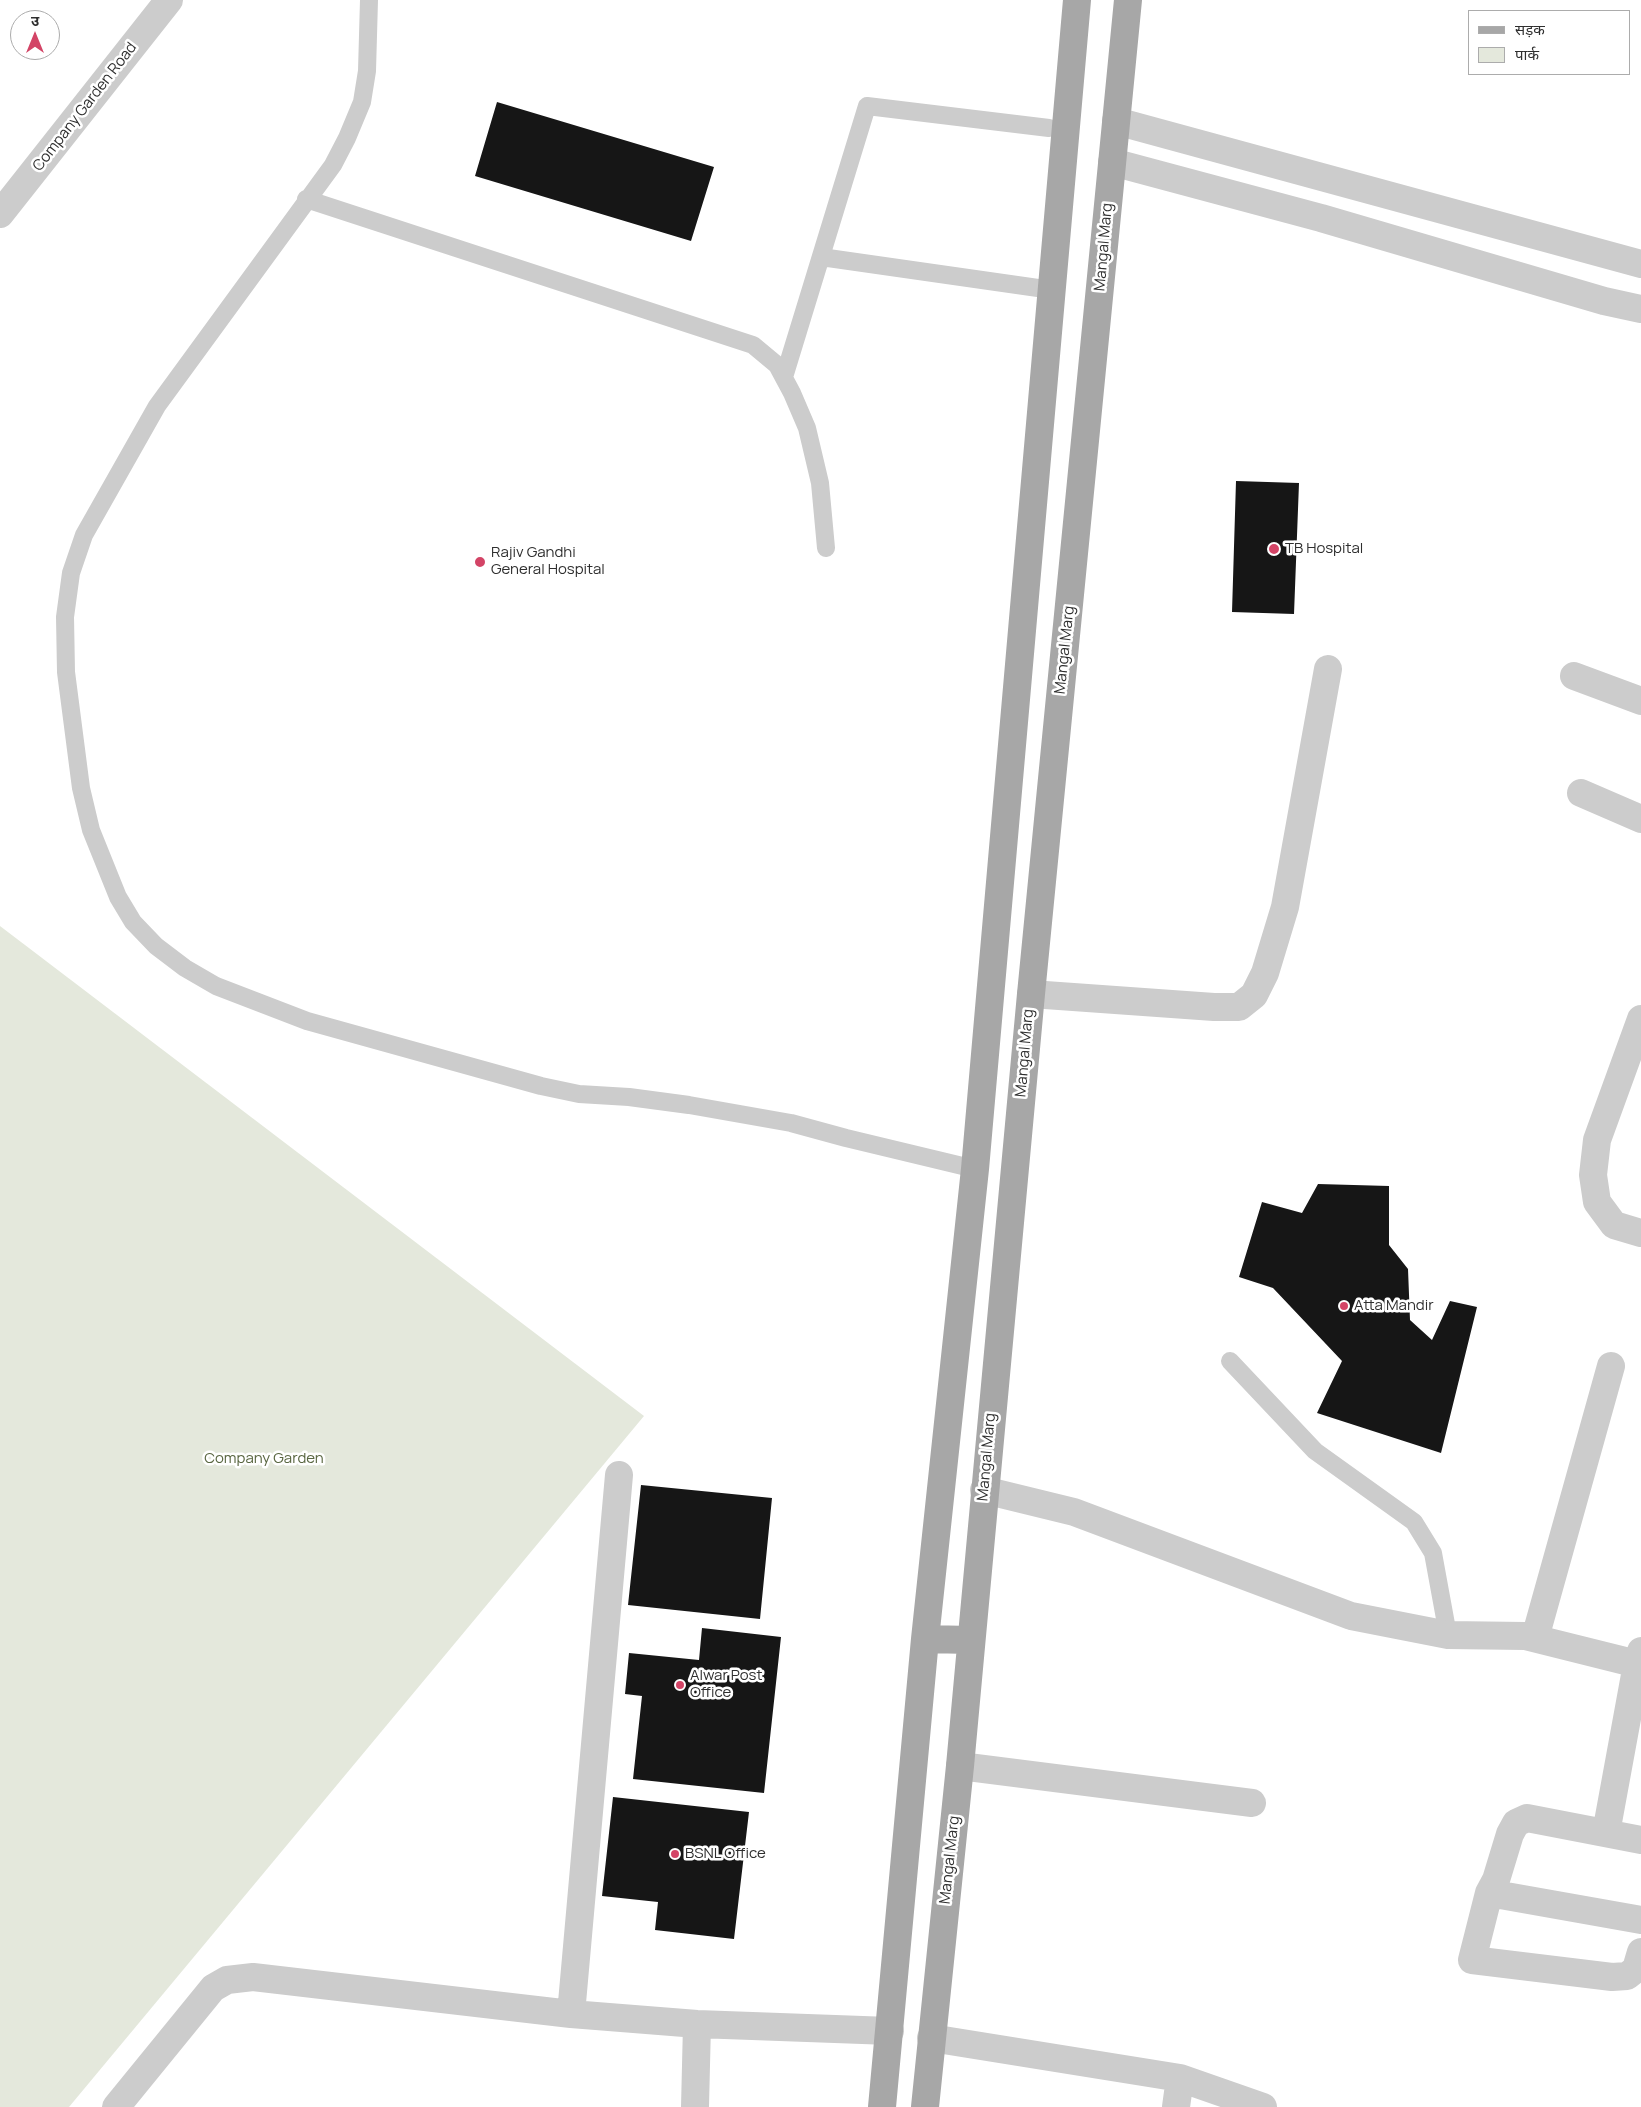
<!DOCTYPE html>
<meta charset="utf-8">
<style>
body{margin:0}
#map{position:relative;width:1641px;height:2107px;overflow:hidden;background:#fff;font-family:Manrope,"Noto Sans Devanagari",sans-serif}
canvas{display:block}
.legend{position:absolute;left:1468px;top:10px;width:162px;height:65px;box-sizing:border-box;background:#fff;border:1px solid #acacac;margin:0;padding:6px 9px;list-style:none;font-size:15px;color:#2f2f2f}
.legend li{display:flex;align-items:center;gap:10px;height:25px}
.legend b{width:25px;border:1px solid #acacac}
.north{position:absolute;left:10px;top:10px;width:50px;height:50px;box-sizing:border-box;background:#fff;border:1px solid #acacac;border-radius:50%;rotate:0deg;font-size:14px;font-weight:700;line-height:20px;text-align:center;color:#2f2f2f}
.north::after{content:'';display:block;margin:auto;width:18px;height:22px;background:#d34466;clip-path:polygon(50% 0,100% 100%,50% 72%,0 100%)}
</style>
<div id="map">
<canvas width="1641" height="2107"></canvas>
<ul class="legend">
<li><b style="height:6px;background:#a7a7a7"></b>सड़क</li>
<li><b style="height:14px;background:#e4e8dc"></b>पार्क</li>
</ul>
<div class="north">उ</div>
</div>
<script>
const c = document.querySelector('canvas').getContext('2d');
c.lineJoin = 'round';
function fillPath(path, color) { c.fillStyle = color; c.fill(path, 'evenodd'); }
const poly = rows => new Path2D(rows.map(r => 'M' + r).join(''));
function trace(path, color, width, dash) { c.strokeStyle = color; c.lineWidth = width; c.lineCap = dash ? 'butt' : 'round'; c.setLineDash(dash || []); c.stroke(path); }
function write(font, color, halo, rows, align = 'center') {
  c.font = font + ' Manrope,sans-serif'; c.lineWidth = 5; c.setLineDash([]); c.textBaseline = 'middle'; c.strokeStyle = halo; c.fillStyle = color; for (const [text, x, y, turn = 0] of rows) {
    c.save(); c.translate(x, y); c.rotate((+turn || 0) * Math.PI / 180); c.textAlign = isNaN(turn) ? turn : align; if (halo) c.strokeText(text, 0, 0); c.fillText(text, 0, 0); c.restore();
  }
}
fillPath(poly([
 [0,926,644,1416,69,2107,0,2107]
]), '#e4e8dc');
fillPath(poly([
 [497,102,714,167,691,241,475,176],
 [1236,481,1299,483,1294,614,1232,612],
 [1318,1184,1389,1186,1389,1245,1408,1269,1410,1320,1432,1340,1450,1301,1477,1307,1441,1453,1317,1413,1342,1361,1273,1288,1239,1277,1262,1202,1302,1213],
 [641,1485,772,1498,760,1619,628,1605],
 [702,1628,781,1637,764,1793,633,1779,642,1696,625,1694,629,1653,699,1660],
 [613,1797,749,1812,734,1939,655,1930,658,1902,602,1896]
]), '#161616');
trace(poly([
 [369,0,367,71,362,102,347,138,333,165,157,406,84,535,71,573,65,617,66,672,81,788,91,830,118,897,133,922,156,946,185,968,216,986,307,1021,541,1086,579,1094,629,1097,689,1105,791,1123,846,1138,975,1169],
 [306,199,753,345,777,365,792,393,807,428,820,483,826,548],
 [821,257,1052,290],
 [784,377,867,106,1049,128],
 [1230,1361,1315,1451,1414,1522,1433,1553,1448,1635]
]), '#ccc', 18);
trace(poly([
 [1116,121,1641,264],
 [1112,162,1321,218,1604,301,1641,309],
 [0,214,169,0],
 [1574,676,1641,701],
 [1581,793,1641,819],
 [1031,994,1214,1007,1239,1007,1254,995,1265,973,1285,907,1328,669],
 [1641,1019,1597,1140,1593,1175,1597,1202,1614,1225,1641,1233],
 [984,1490,1074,1512,1351,1616,1448,1635,1525,1636,1641,1665],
 [1535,1638,1611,1366],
 [960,1766,1252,1803],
 [1606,1833,1637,1664,1641,1651],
 [1641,1840,1527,1818,1516,1823,1510,1834,1496,1880,1489,1893,1472,1960,1612,1977,1627,1976,1636,1969,1641,1952],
 [1489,1893,1641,1920],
 [571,2014,619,1475],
 [931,2038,1180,2078,1263,2107],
 [116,2107,213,1988,227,1980,253,1977,571,2014,697,2024,890,2031],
 [695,2107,697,2024],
 [1176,2107,1180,2078]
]), '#ccc', 28);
trace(poly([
 [925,1639,971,1640],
 [882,2107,925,1639,975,1169,1077,0],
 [925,2107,960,1766,1031,994,1128,0]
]), '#a7a7a7', 28);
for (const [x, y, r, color] of [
 [1274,549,6,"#d34466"],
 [480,562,6,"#d34466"],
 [1344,1306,5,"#d34466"],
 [680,1685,5,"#d34466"],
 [675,1854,5,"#d34466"]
]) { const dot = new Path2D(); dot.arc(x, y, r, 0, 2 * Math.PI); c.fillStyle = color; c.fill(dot); trace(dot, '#fff', 2); }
write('15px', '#2f2f2f', '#fff', [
 ["Company Garden Road",85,107,-52],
 ["Mangal Marg",1104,247,-85],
 ["Mangal Marg",1065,650,-84],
 ["Mangal Marg",1025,1053,-85],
 ["Mangal Marg",987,1457,-85],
 ["Mangal Marg",950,1860,-84]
]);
write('15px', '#2f2f2f', '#fff', [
 ["TB Hospital",1285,549],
 ["Rajiv Gandhi",491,553],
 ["General Hospital",491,570],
 ["Atta Mandir",1354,1306],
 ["Alwar Post",690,1676],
 ["Office",690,1693],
 ["BSNL Office",685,1854]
], 'left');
write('15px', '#596641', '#fff', [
 ["Company Garden",264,1459]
]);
</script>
